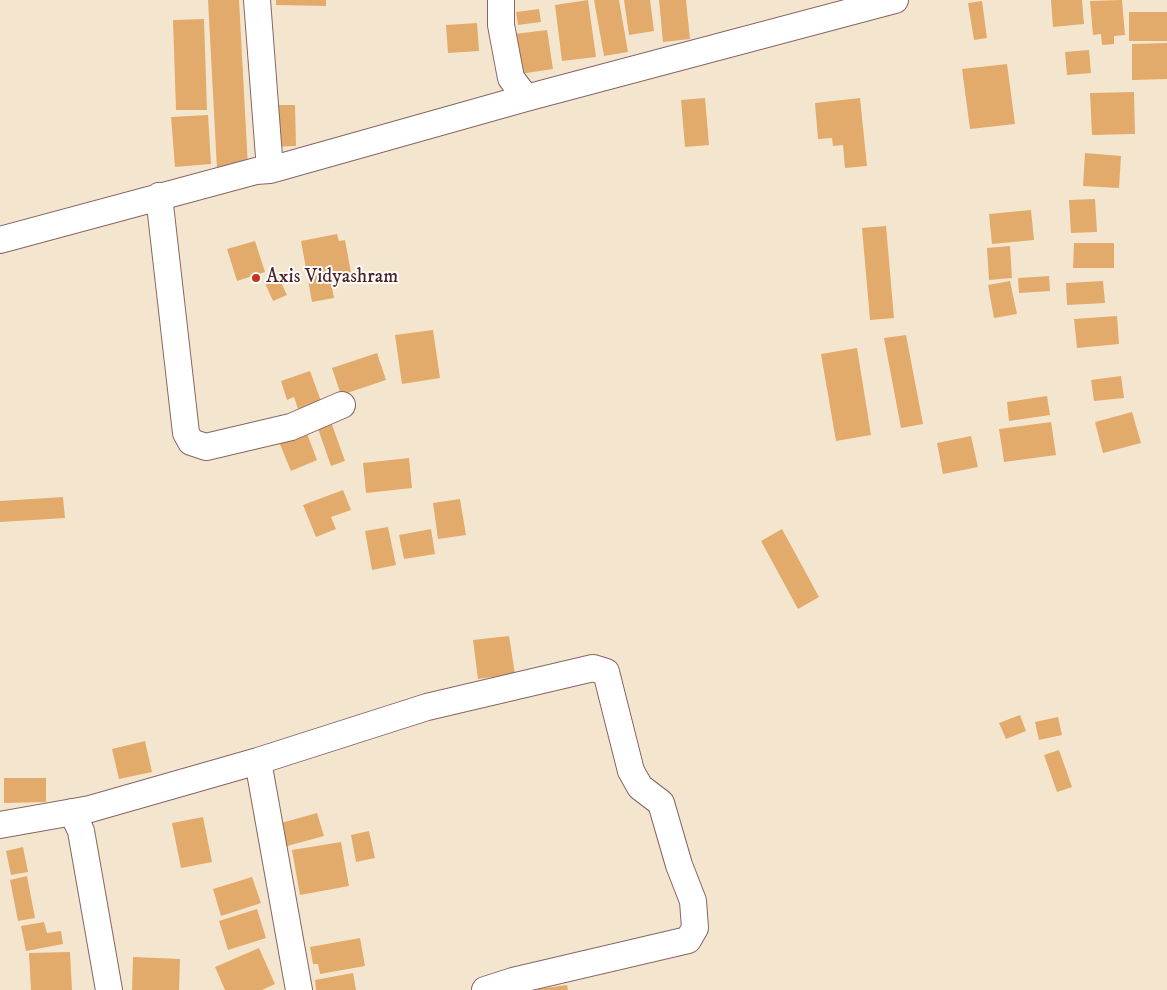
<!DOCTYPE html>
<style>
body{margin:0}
canvas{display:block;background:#f4e6ce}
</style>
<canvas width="1167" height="990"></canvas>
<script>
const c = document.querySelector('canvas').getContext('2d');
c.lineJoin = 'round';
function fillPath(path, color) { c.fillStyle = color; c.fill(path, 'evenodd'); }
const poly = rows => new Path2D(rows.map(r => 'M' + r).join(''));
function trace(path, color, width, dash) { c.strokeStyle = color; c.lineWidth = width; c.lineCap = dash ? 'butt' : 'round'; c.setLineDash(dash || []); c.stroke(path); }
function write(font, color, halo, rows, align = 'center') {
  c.font = font + ' "IM FELL DW Pica",serif'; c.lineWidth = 4; c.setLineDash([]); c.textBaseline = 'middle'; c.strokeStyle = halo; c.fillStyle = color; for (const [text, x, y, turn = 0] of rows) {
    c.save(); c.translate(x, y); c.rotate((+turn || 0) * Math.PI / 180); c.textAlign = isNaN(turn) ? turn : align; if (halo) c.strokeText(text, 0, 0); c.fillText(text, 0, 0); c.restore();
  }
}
fillPath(poly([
 [208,0,239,0,248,167,217,169],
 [276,0,326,0,326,6,276,5],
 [588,0,596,57,562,61,555,5],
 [594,0,619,0,628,52,604,56],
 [624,0,650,0,654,31,629,35],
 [659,0,686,0,690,39,663,42],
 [1051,0,1082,0,1084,24,1053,27],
 [1122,0,1125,35,1114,36,1114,44,1102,45,1101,34,1093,35,1090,1],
 [982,1,987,38,974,40,968,3],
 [539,9,541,22,518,25,516,12],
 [1129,12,1167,12,1167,41,1129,41],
 [204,19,207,110,176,110,173,20],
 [477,23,479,51,448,53,446,25],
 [547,30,553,69,520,74,514,34],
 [1167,43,1167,79,1132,80,1132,44],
 [1089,50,1091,73,1067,75,1065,52],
 [1007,64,1015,124,970,129,962,69],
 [1134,92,1135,134,1092,135,1090,93],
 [705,98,709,145,685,147,681,100],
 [860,98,867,166,845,168,843,145,833,146,832,138,818,139,815,103],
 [272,105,295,105,296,146,273,147],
 [208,115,211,164,175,167,171,117],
 [1085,153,1121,156,1119,188,1083,186],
 [1095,199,1097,232,1071,233,1069,200],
 [1031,210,1034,240,992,244,989,214],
 [886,226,894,318,870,320,862,228],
 [337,234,339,241,345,240,352,278,331,282,334,298,312,302,301,241],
 [255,241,265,272,237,281,227,249],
 [1074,243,1114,243,1114,268,1073,268],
 [1010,246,1012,278,989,280,987,248],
 [277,274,287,295,273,301,264,281],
 [1049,276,1050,291,1019,293,1018,278],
 [1010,281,1017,314,994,318,988,285],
 [1103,281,1105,303,1067,305,1066,283],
 [1117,316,1119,344,1077,348,1074,319],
 [433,330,440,378,402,384,395,335],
 [906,335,923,424,901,428,884,338],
 [857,348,871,435,836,441,821,354],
 [377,353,386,380,341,395,332,368],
 [310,371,321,401,298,409,294,397,287,400,281,381],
 [1121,376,1124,398,1094,401,1091,380],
 [1047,396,1050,415,1009,421,1007,402],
 [1132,412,1141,443,1103,453,1095,422],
 [330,419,345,461,331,466,316,423],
 [1051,422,1056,455,1004,462,999,429],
 [306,431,317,460,291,471,279,442],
 [971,436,978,467,943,474,937,443],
 [409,458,412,488,366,493,363,463],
 [343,490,351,510,331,517,336,529,316,537,303,505],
 [63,497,65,518,0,522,0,501],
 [460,499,466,535,438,539,433,503],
 [388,527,396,565,372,570,365,531],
 [431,529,435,554,404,559,399,535],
 [782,529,819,597,798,609,761,541],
 [509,636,515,674,478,679,473,640],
 [1020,715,1026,731,1006,739,999,723],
 [1058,717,1062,735,1039,740,1035,722],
 [145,741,152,772,119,779,112,749],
 [1059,750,1072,787,1057,792,1044,755],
 [4,778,46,778,46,802,4,803],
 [317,813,324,836,287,846,281,823],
 [203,817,212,862,181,868,172,823],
 [369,831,375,858,356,862,351,835],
 [341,842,349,886,300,895,292,850],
 [23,847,28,872,11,875,6,851],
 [27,876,35,918,18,921,10,880],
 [252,877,261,903,221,916,213,889],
 [257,909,266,938,228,950,219,921],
 [44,922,47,933,61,931,63,944,26,951,21,926],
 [360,938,365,966,320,974,318,964,313,964,310,947],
 [259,948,275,984,262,990,225,990,215,967],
 [70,952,72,990,31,990,29,953],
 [133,957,180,959,179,990,132,990],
 [353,973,356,990,316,990,315,980],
 [567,985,568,990,538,990,538,989]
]), '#e3ab6b');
const street = poly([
 [257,0,270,170],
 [501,0,501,25,511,78,526,98],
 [159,196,186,433,191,442,206,447,291,427,342,405],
 [0,240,256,171,270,170,526,98,895,0],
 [258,761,427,707,593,668,606,672,631,771,640,787,661,803,679,865,693,901,695,928,688,940,513,981,485,990],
 [72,812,81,831,109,990],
 [0,825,90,809,258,761,299,990]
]);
trace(street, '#866564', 28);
trace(street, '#fff', 26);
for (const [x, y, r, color] of [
 [256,278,5,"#c8321e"]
]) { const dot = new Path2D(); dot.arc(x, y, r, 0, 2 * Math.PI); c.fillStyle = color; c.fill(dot); trace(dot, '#fdfcf7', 2); }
write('20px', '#4a1f2b', '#fdfcf7', [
 ["Axis Vidyashram",266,278]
], 'left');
</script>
